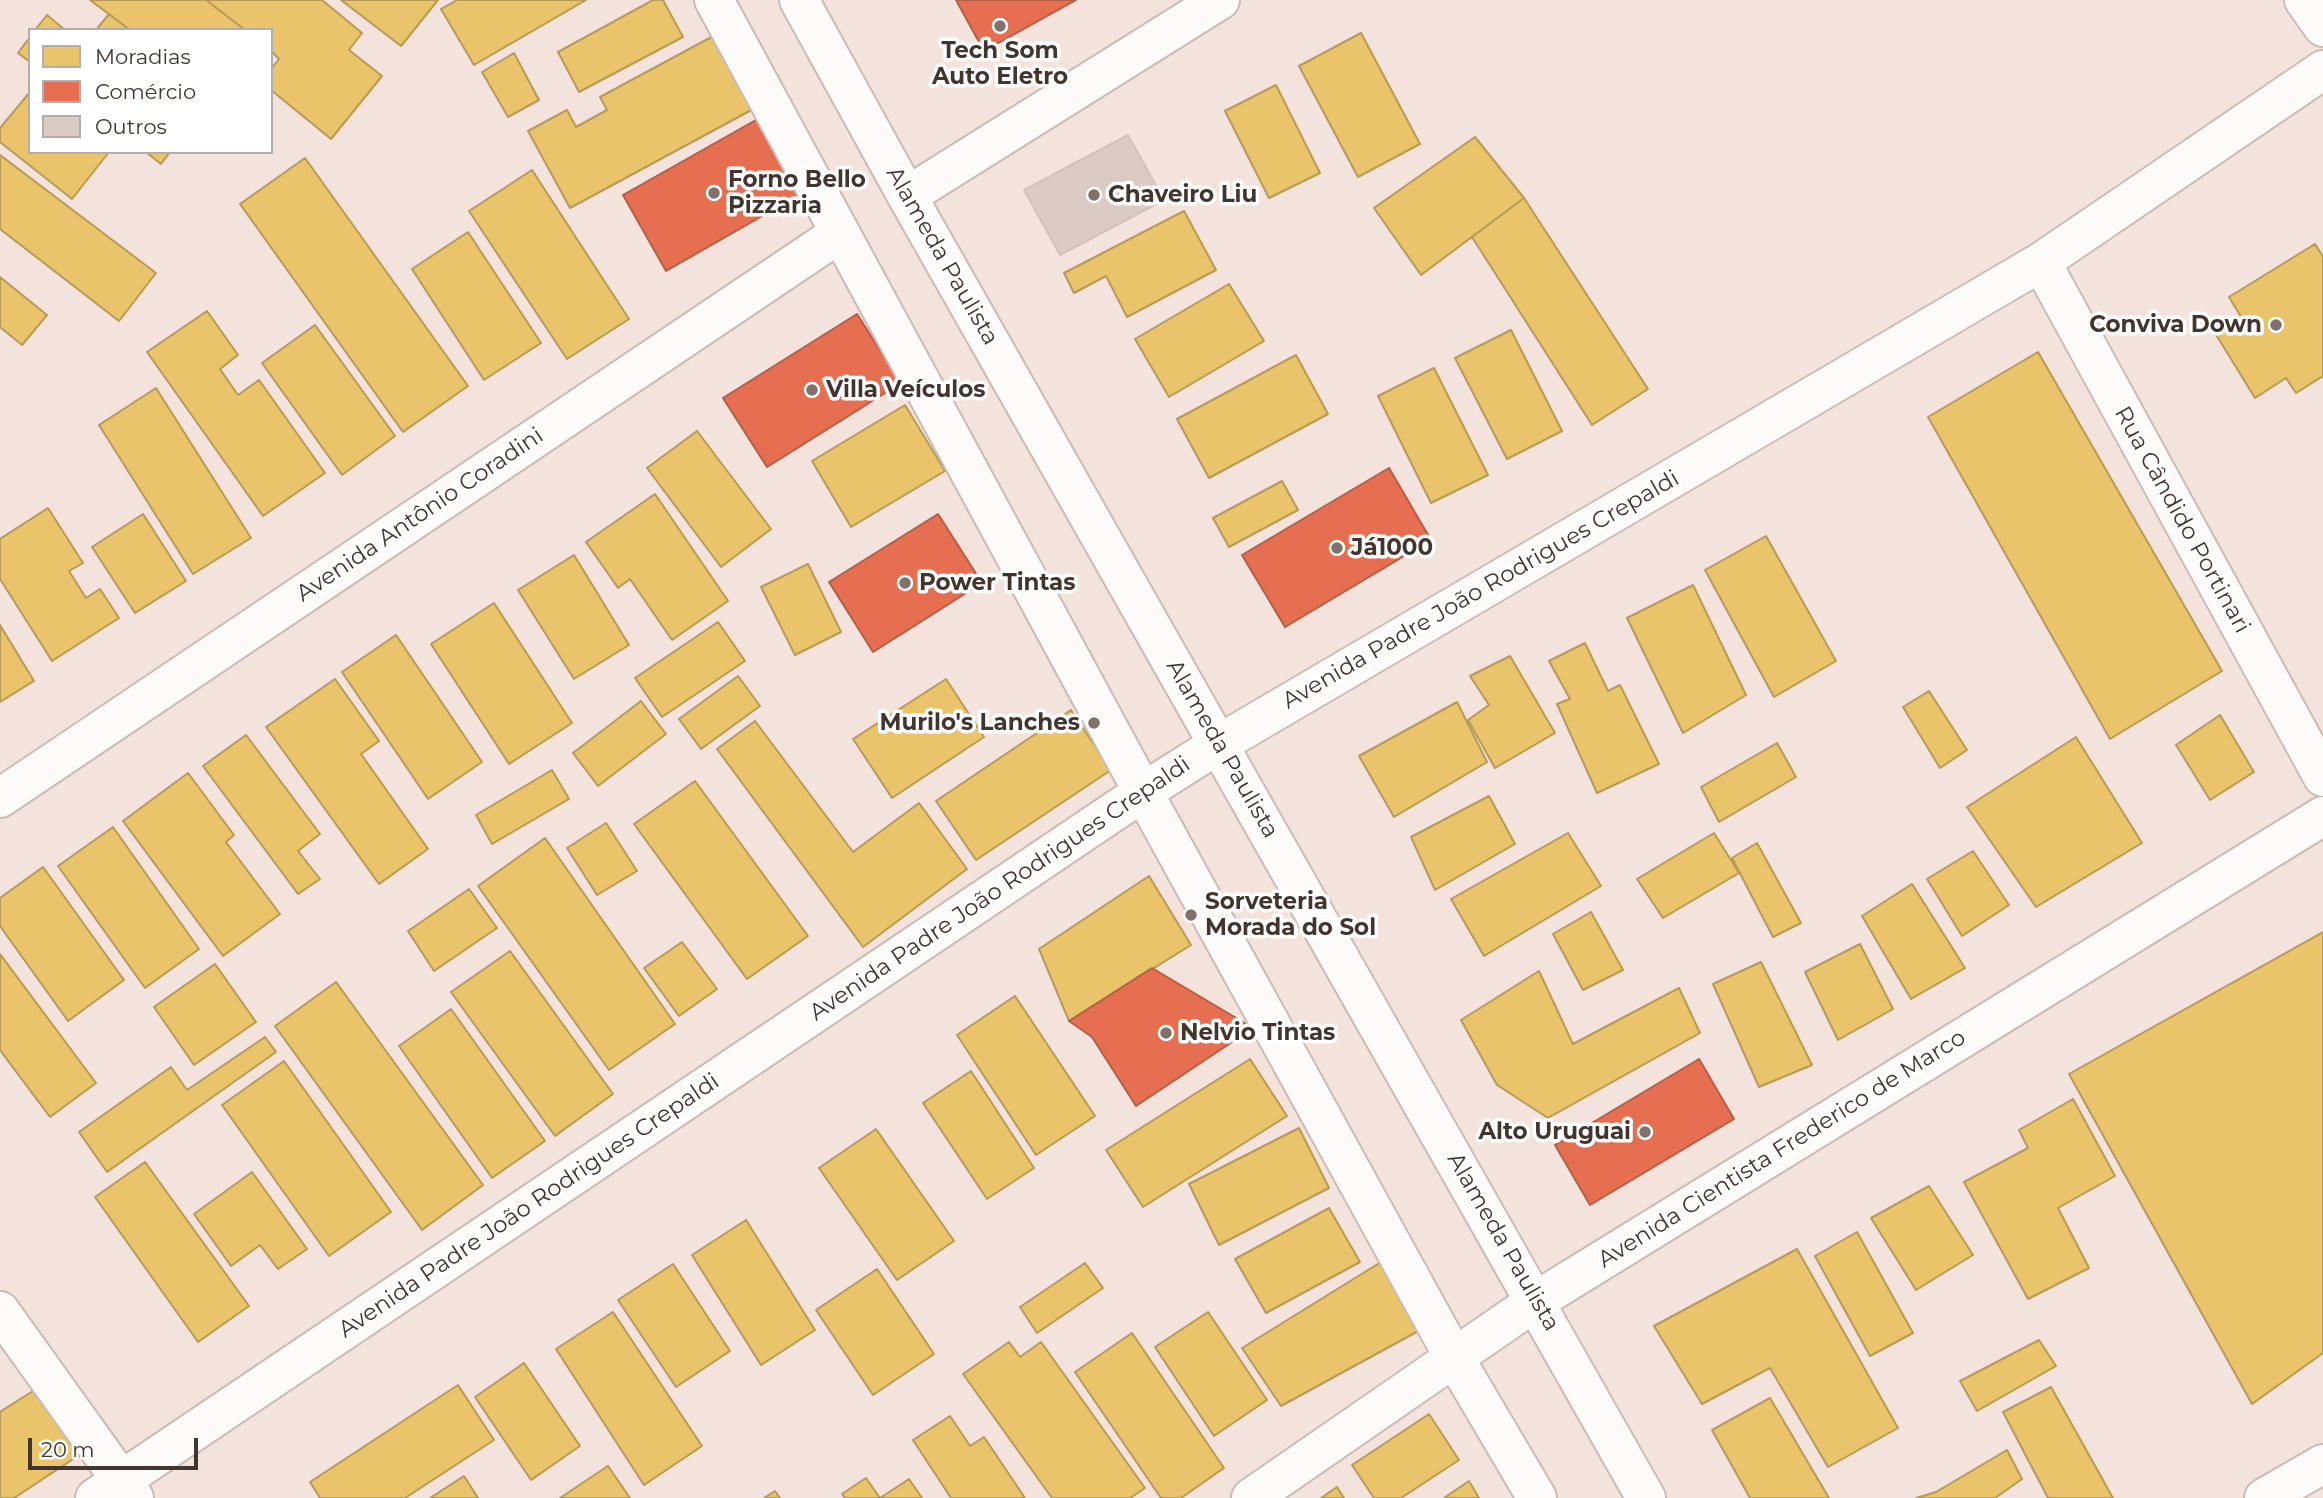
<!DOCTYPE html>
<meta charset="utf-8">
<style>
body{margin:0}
#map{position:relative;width:2323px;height:1498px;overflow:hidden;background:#f3e3dc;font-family:Montserrat,sans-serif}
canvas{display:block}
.legend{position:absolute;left:28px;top:28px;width:245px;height:126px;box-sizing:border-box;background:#fff;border:2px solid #b3aeab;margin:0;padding:9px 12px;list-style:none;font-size:21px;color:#42342e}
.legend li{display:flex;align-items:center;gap:14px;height:35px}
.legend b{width:35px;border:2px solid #b3aeab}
.scale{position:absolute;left:28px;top:1438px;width:170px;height:32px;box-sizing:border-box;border:4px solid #42342e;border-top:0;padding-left:9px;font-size:21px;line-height:24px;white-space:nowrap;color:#42342e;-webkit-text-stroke:5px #fff;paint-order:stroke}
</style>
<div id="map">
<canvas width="2323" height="1498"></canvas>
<ul class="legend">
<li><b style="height:19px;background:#e9c46a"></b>Moradias</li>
<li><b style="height:19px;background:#e76f51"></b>Comércio</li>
<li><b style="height:19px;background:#dccbc4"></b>Outros</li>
</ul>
<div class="scale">20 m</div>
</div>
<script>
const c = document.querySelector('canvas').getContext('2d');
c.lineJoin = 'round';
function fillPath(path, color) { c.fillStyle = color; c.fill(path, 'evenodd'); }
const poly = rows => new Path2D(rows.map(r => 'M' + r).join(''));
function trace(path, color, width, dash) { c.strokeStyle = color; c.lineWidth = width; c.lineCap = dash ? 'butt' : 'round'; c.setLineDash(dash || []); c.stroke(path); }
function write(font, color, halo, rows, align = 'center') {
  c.font = font + ' Montserrat,sans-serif'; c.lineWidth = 7; c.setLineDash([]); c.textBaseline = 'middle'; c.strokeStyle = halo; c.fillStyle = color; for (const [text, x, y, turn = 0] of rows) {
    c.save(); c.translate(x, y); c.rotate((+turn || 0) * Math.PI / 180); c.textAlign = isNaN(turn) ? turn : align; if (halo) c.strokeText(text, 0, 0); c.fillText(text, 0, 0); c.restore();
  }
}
const homes = poly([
 [90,0,206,0,245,30,130,30,90,0],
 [206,0,322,0,362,33,349,50,382,76,331,139,271,90,271,69,279,59,271,51,271,30,245,30,206,0],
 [341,0,438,0,401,46,341,0],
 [457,0,586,0,474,65,441,9,457,0],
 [653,0,663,0,683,37,579,92,558,52,653,0],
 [109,14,130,30,96,30,109,14],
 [47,15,65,30,35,30,47,15],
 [1361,33,1420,144,1358,177,1299,66,1361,33],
 [717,34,757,107,570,208,528,131,567,110,576,127,607,110,600,97,717,34],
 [30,37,30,62,18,53,30,37],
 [514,53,539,100,508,117,482,72,514,53],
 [1276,85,1320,173,1269,198,1225,111,1276,85],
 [30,92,30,152,109,152,72,199,0,142,0,128,30,92],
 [1475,137,1524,198,1421,275,1374,208,1475,137],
 [146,152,170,152,161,164,146,152],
 [0,155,156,273,119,321,0,229,0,155],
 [305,158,468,386,403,432,240,204,305,158],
 [532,170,629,319,567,359,469,211,532,170],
 [1524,198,1648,389,1592,425,1472,237,1524,198],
 [1184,211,1216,270,1127,317,1106,276,1074,293,1064,273,1184,211],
 [468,232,541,343,484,380,412,269,468,232],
 [2315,244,2323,257,2323,376,2296,393,2286,378,2255,398,2215,333,2241,317,2229,297,2315,244],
 [0,277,47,315,22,345,0,327,0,277],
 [1229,284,1264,341,1169,397,1135,339,1229,284],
 [207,311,238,355,220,369,238,395,259,380,325,473,263,516,147,352,207,311],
 [315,325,395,436,342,475,262,363,315,325],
 [1511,330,1562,431,1507,459,1455,358,1511,330],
 [2038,352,2222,671,2110,739,1928,417,2038,352],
 [1296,355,1328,414,1209,478,1177,419,1296,355],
 [1434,368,1488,475,1431,503,1378,396,1434,368],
 [156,388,251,538,193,574,99,425,156,388],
 [905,405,945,471,851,527,812,461,905,405],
 [697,431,771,529,721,567,647,468,697,431],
 [1282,481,1298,510,1229,547,1213,518,1282,481],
 [655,494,728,601,672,640,630,579,618,588,586,542,655,494],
 [48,508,83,563,69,571,86,598,100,589,119,618,52,661,0,579,0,539,48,508],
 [143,514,186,581,135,613,92,547,143,514],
 [1766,536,1836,661,1774,697,1705,570,1766,536],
 [574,555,629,645,574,679,518,590,574,555],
 [808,564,841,632,795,655,761,587,808,564],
 [1693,585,1746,695,1683,733,1627,618,1693,585],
 [494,603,572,723,509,764,431,644,494,603],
 [718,622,745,661,662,717,635,678,718,622],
 [0,625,34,681,0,702,0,625],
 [396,635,482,762,428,799,342,672,396,635],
 [1585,643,1608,691,1620,685,1659,764,1597,793,1557,704,1570,699,1549,661,1585,643],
 [1510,656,1555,733,1495,768,1468,720,1489,705,1470,676,1510,656],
 [738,676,760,706,701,749,679,719,738,676],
 [335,679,379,741,361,754,428,849,379,884,266,727,335,679],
 [946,679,984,737,892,798,853,739,946,679],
 [1929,691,1967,750,1940,768,1903,707,1929,691],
 [641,701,666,734,598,786,573,753,641,701],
 [1457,702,1487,762,1394,817,1359,756,1457,702],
 [1071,710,1111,770,976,860,936,801,1071,710],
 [2220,715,2254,772,2210,800,2176,745,2220,715],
 [755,721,853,852,919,803,967,869,863,947,717,749,755,721],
 [246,735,320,834,298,851,320,879,298,894,203,766,246,735],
 [2076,737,2142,843,2036,907,1967,807,2076,737],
 [1777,743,1796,777,1719,822,1701,787,1777,743],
 [552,770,569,799,492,844,476,815,552,770],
 [188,773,234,835,226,842,280,914,223,956,123,821,188,773],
 [695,781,808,936,747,979,634,824,695,781],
 [1489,796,1515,844,1435,890,1411,837,1489,796],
 [606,823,637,871,597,895,567,848,606,823],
 [113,827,199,949,145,988,58,866,113,827],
 [1568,833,1601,886,1484,956,1451,899,1568,833],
 [1714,833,1739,873,1663,918,1637,879,1714,833],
 [545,838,675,1024,609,1070,478,886,545,838],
 [1757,843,1801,923,1773,937,1732,858,1757,843],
 [1973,851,2009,905,1962,936,1927,879,1973,851],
 [43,867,124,980,68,1021,0,926,0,898,43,867],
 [1149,876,1191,945,1069,1021,1039,949,1149,876],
 [1912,884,1965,968,1911,999,1862,916,1912,884],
 [469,889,497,928,434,971,408,931,469,889],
 [1591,912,1623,970,1583,990,1553,934,1591,912],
 [2323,932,2323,1353,2252,1404,2069,1074,2323,932],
 [682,942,717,989,679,1016,644,968,682,942],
 [1860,944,1893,1009,1838,1040,1805,972,1860,944],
 [510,951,613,1094,555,1136,451,992,510,951],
 [0,954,96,1083,50,1117,0,1050,0,954],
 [1761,962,1812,1065,1759,1087,1713,984,1761,962],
 [215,964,256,1022,194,1065,154,1007,215,964],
 [1539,971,1573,1044,1679,988,1700,1033,1548,1118,1497,1085,1461,1020,1539,971],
 [336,982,483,1185,422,1230,275,1026,336,982],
 [1015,996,1095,1116,1036,1155,957,1035,1015,996],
 [451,1009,545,1141,492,1178,399,1046,451,1009],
 [265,1037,276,1052,107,1172,79,1132,171,1067,187,1090,265,1037],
 [1250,1059,1287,1116,1143,1207,1106,1150,1250,1059],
 [284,1061,391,1212,329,1256,222,1105,284,1061],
 [971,1071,1034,1168,987,1199,923,1103,971,1071],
 [2073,1099,2115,1176,2058,1208,2089,1268,2028,1299,1964,1182,2028,1148,2019,1130,2073,1099],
 [1299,1128,1329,1188,1219,1245,1189,1184,1299,1128],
 [876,1129,954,1241,897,1280,819,1168,876,1129],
 [145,1162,249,1306,198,1342,95,1197,145,1162],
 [252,1172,307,1249,278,1269,260,1245,231,1266,194,1214,252,1172],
 [1929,1186,1973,1255,1916,1290,1871,1218,1929,1186],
 [1329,1208,1360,1262,1266,1313,1235,1259,1329,1208],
 [746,1220,815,1330,761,1365,692,1255,746,1220],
 [1857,1232,1913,1333,1870,1356,1815,1256,1857,1232],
 [1797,1249,1898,1428,1828,1467,1770,1368,1702,1404,1654,1326,1797,1249],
 [1381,1262,1422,1329,1281,1406,1242,1348,1381,1262],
 [1085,1263,1103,1288,1037,1333,1020,1307,1085,1263],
 [673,1264,730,1351,676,1387,618,1300,673,1264],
 [877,1269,934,1354,873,1395,816,1310,877,1269],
 [613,1312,702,1446,644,1485,556,1349,613,1312],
 [1208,1312,1267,1400,1214,1436,1155,1347,1208,1312],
 [1132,1333,1224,1468,1181,1498,1161,1498,1075,1372,1132,1333],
 [2039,1340,2056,1366,1977,1411,1960,1381,2039,1340],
 [1009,1342,1020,1357,1041,1342,1145,1488,1130,1498,1052,1498,963,1374,1009,1342],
 [524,1363,580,1446,531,1480,475,1397,524,1363],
 [44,1384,87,1450,14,1498,0,1498,0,1412,44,1384],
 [458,1385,494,1440,405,1498,320,1498,310,1482,458,1385],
 [2051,1387,2113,1498,2048,1498,2003,1412,2051,1387],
 [1770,1398,1829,1498,1750,1498,1712,1430,1770,1398],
 [1429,1414,1459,1460,1401,1498,1374,1498,1352,1465,1429,1414],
 [950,1416,970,1446,984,1437,1025,1498,951,1498,913,1440,950,1416],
 [2007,1450,2022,1479,1995,1498,1916,1498,1936,1492,2007,1450],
 [608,1466,630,1498,560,1498,608,1466],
 [464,1476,478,1498,430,1498,464,1476],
 [866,1478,880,1498,909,1479,922,1498,845,1498,842,1494,866,1478],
 [1469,1481,1479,1498,1444,1498,1469,1481],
 [1337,1487,1344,1498,1321,1498,1337,1487],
 [775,1491,780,1498,764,1498,775,1491]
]);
fillPath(homes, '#e9c46a');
trace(homes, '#b79958', 2);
const shops = poly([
 [956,0,1076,0,984,51,956,0],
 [763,116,806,191,666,271,623,195,763,116],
 [857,314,901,383,767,467,723,398,857,314],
 [1389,468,1431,540,1285,627,1242,555,1389,468],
 [938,514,982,583,873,652,829,582,938,514],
 [1152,968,1253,1028,1136,1106,1092,1037,1069,1021,1152,968],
 [1699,1059,1734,1119,1590,1205,1555,1145,1699,1059]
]);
fillPath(shops, '#e76f51');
trace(shops, '#b65d46', 2);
const building = poly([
 [1128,135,1164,200,1060,255,1024,190,1128,135]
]);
fillPath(building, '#dccbc4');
trace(building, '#d0c2bc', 2);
const minor = poly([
 [2304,0,2323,27],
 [907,196,1220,0],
 [2041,262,2323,777],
 [0,798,840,233],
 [0,1311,134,1498],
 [95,1498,1143,792,1219,744,2041,262,2323,70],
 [1251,1498,1536,1301,2323,816],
 [2264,1498,2323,1464]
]);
const major = poly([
 [714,0,1143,792,1455,1359,1537,1498],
 [799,0,907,196,1646,1498]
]);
trace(minor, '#c9bbb6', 42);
trace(major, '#c9bbb6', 42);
trace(minor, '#fdfbfa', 38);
trace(major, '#fdfbfa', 38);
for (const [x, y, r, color] of [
 [1000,26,7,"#80716b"],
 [714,193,7,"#80716b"],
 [1094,195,7,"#80716b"],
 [2276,325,7,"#80716b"],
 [812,390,7,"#80716b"],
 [1337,548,7,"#80716b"],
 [905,583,7,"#80716b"],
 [1094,723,7,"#80716b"],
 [1191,915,7,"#80716b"],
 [1166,1033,7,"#80716b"],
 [1645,1132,7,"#80716b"]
]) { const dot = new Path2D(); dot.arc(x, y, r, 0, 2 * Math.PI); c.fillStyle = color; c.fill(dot); trace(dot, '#fff', 2.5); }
write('bold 23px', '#42342e', '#fff', [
 ["Tech Som",1000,51,"center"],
 ["Auto Eletro",1000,77,"center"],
 ["Forno Bello",728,180],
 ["Pizzaria",728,206],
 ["Chaveiro Liu",1108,195],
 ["Conviva Down",2262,325,"right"],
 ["Villa Veículos",826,390],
 ["Já1000",1351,548],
 ["Power Tintas",919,583],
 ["Murilo's Lanches",1080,723,"right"],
 ["Sorveteria",1205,902],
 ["Morada do Sol",1205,928],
 ["Nelvio Tintas",1180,1033],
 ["Alto Uruguai",1631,1132,"right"]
], 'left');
write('23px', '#42342e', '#fff', [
 ["Alameda Paulista",942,256,60],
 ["Avenida Antônio Coradini",420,515,-34],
 ["Rua Cândido Portinari",2182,520,61],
 ["Avenida Padre João Rodrigues Crepaldi",1481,590,-30],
 ["Alameda Paulista",1222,749,60],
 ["Avenida Padre João Rodrigues Crepaldi",1000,889,-34],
 ["Avenida Cientista Frederico de Marco",1782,1149,-32],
 ["Avenida Padre João Rodrigues Crepaldi",529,1206,-34],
 ["Alameda Paulista",1503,1242,60]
]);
</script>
